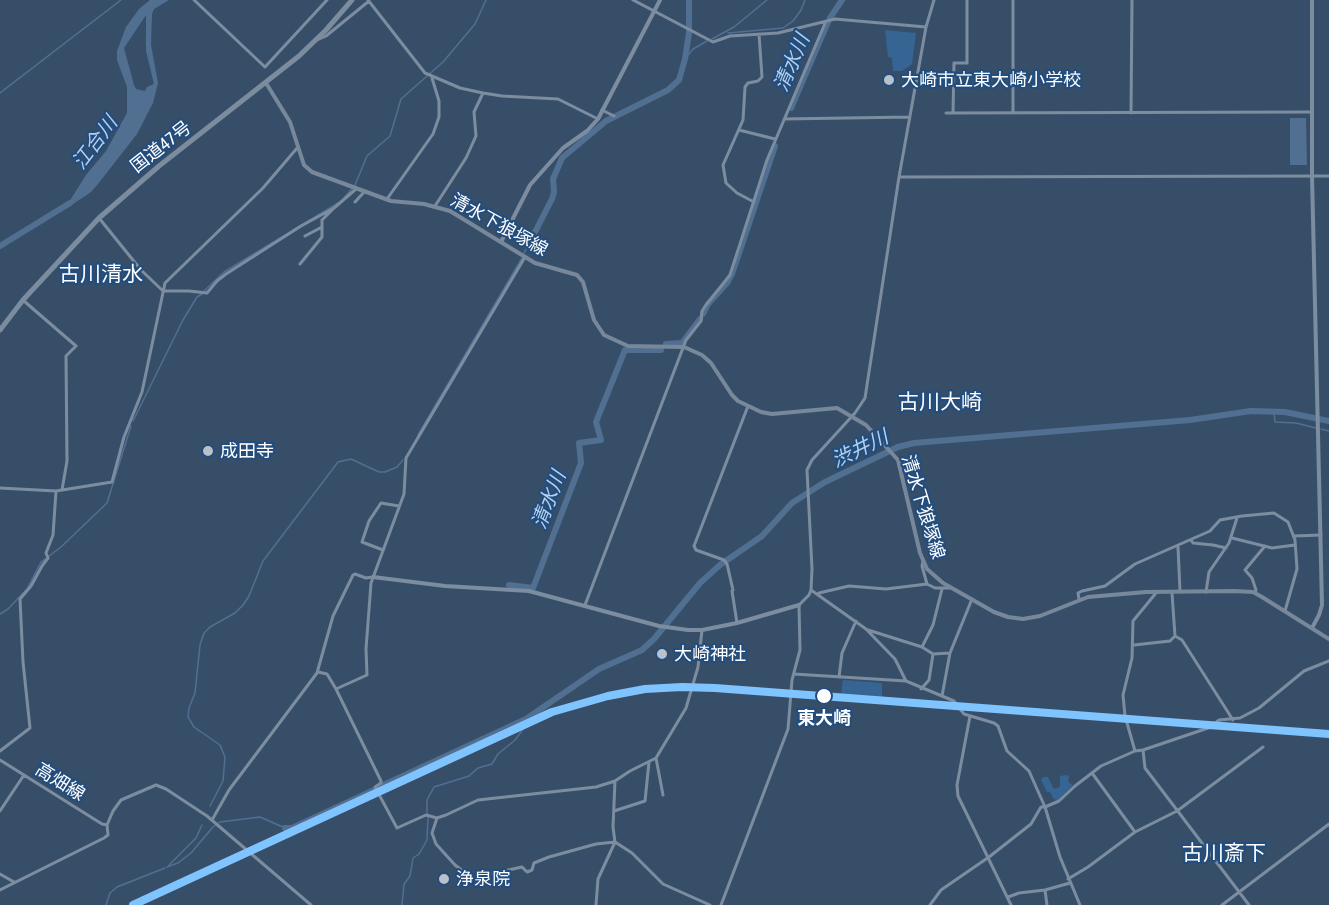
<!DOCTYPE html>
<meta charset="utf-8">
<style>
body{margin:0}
canvas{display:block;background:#374e69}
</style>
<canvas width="1329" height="905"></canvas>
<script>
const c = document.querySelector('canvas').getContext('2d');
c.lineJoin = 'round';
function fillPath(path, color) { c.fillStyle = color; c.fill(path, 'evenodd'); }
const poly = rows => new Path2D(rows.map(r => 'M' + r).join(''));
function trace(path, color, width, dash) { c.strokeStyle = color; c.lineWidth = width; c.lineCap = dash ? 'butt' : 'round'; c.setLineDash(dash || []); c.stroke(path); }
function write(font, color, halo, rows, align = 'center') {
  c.font = font + ' "Asap Condensed","Noto Sans JP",sans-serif'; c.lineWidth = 4.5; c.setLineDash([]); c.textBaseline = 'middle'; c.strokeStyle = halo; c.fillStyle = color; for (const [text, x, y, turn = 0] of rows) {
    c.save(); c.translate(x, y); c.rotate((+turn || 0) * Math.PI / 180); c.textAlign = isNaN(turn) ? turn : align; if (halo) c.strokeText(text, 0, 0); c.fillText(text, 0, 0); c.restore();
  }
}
fillPath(poly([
 [885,30,916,33,912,64,902,71,893,71,892,58,888,57],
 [843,680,882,683,882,699,844,696,841,694],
 [1066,775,1069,776,1068,782,1073,785,1058,800,1054,799,1050,792,1047,792,1041,780,1043,777,1048,777,1054,789,1060,787,1060,776]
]), '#366493');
fillPath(poly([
 [150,0,169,0,154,9,152,14,151,45,158,83,153,103,137,134,98,184,91,192,64,210,86,175,106,151,127,113,127,87,117,60,117,51,126,27,139,9],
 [146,15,146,51,154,84,147,87,145,91,136,89,134,85,124,48],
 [1290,118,1306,118,1307,165,1290,165]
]), '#516f91');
trace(poly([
 [728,33,783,28,793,21,801,10,805,0],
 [712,39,734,27,767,0],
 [685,59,693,49,707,41],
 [0,93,121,0],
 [344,198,355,185,367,156,390,136,401,99,443,62,475,24,486,0],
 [524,253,534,234],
 [204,291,224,272,338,203],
 [1274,412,1275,422,1296,423,1316,428],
 [133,421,183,320,197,297,202,294],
 [1321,429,1329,431],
 [418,435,522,258],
 [49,556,61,547,107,503,131,426],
 [0,614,8,609,27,589,41,562,45,559],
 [210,806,223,781,225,757,220,745,194,727,188,717,189,708,195,693,200,645,204,633,210,627,235,613,243,605,249,596,263,561,338,462,351,459,379,472,385,472,397,467,403,460],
 [427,813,427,800,434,787,469,776,478,768,492,764,498,754,515,740,524,728,526,719],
 [169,865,196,838,202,825],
 [167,867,178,863,191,853,213,827,220,822,260,817,285,828],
 [106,905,110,893,117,887,165,868],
 [402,905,404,884,410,876,413,858,419,854,427,840,428,818]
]), '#516f91', 1.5);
trace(poly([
 [830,18,842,0],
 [791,108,828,22],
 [534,234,552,199,554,192,553,179,562,158,606,121,668,90,679,80,685,59,689,33,689,0],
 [0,246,70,203],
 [703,314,708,304,727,283,732,274,775,146],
 [666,344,682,343,700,319],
 [509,585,533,588,581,463,579,443,601,440,596,422,625,350,661,350],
 [377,788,526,719,599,669,642,650,654,639,700,583,720,565,762,536,792,503,825,482,898,447,914,443,1190,420,1251,411,1285,412,1329,421],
 [285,828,292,828,374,790]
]), '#516f91', 6);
trace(poly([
 [194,0,265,67,327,0],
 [368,0,425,73,460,88,483,93,502,96,558,99,598,119],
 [633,0,713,42,730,36,778,33,835,19,926,27],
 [317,40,326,36,369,1],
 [602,110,614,116],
 [946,113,1312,112],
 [953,113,954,63,967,63,967,0],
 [1013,113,1013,0],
 [1131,113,1132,0],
 [784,119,910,117],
 [739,130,775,139],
 [899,177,1329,176],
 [387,199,433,134,439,117,439,101,432,78],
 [355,202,365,191],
 [754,202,737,193,726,183,723,165,743,120,745,87,748,83,758,81,762,77,759,34],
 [435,206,466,158,476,136,474,112,483,93],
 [99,218,141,270,163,291,189,291,207,293,217,281,226,274,301,226,334,208,356,189],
 [305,236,322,227],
 [300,264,322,237,322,220,333,209],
 [24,301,76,346,66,356,67,461,62,490],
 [0,488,56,491,112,482,124,437,142,392,165,283,263,188,298,147],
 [1294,536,1321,535],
 [1232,538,1272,548,1295,545],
 [1191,540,1193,543,1213,545,1226,548],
 [1178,547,1180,591],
 [383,550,362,542,369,521,381,503,399,506],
 [927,584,935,588,952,588],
 [811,590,866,629,895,659,906,681],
 [1206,592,1209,572,1229,543,1237,518],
 [819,593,849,586,886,589,927,584,922,566,923,561],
 [1172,593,1175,636],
 [1255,593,1256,590,1252,578,1245,570,1265,546],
 [1079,599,1078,593,1082,591,1105,586,1135,564,1210,531,1220,520,1242,516,1274,513,1288,522,1295,540,1297,569,1285,611],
 [585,605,686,340,701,321,702,311,706,305,730,275,767,160,826,21],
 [737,623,732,591,733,590,727,564,724,560,696,550,694,546,748,406],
 [702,630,698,667,686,708,656,758,630,771,615,781,613,827,615,842,632,853,663,884,710,905],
 [868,630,922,647],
 [1175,636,1182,640,1233,720],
 [1134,645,1170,641,1175,636],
 [933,654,950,653],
 [318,672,327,674,336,689,381,781,381,783,375,787,397,828,426,815,437,818,446,815,478,800,596,787,615,781],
 [794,674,906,681,954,701,964,714,994,723,998,726,1007,751,1029,771,1045,807,1059,801,1075,786,1101,766,1135,751,1143,750,1211,727,1219,720,1240,718,1259,708,1304,671,1329,661],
 [839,677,842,653,856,621],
 [336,689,367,675,366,649,371,583,404,494,406,458,525,257],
 [921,689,929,680,933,654,922,647,933,625,942,589],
 [942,696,950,653,972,599],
 [970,716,957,785,958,796,1011,905],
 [1143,750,1145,768,1249,905],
 [0,751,30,728,23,662,20,599,31,586,42,566,48,558,46,553,53,535,56,491],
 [1135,751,1125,716,1123,695,1132,658,1133,621,1156,593],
 [656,758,663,795],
 [0,760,102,824,107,825],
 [1092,773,1135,832],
 [0,811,24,775],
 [614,811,645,801,649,762],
 [437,818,432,833,436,844,455,865,472,878,522,867,527,872,532,870,534,863,549,857,596,844,615,842,598,879,596,905],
 [212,820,229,790,317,673,333,616,353,575,355,574,366,578,373,577],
 [0,874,14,882],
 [1068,879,1088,867,1135,832,1177,811,1263,747],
 [0,890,104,838,108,835,107,825,113,811,121,800,156,785,166,789,207,816,311,905],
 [1045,890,1047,905],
 [1008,897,1019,893,1045,890,1070,883],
 [721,905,788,729,792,680,800,650,799,605,809,595,811,590,812,569,807,470,812,460,855,413,865,398,899,177,926,27,934,0],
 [930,905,941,890,989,857,1031,824,1041,807,1045,807,1060,857,1080,905],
 [1222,905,1329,824]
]), '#7c8da0', 3);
trace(poly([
 [1312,0,1312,176,1322,605,1319,615,1312,628],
 [501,242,530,185,563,148,587,131,598,119,660,0],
 [373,577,445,586,529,591,659,626,688,630,702,630,737,623,799,605]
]), '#7c8da0', 4);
trace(poly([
 [266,83,290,122,304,165,312,172,391,201,424,204,450,211,535,263,577,275,583,282,594,320,604,335,628,346,684,347,702,355,711,363,732,395,738,401,761,412,772,414,837,408,866,425,898,460,920,553,927,569,943,583,994,612,1008,617,1023,619,1040,616,1088,597,1146,592,1235,591,1253,592,1262,597,1329,639]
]), '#78889b', 4);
trace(poly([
 [0,330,23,300,99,218,159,166,299,56,326,30,352,0]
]), '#7c8c9f', 5);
trace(poly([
 [133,905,552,712,608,696,645,689,682,687,715,688,1329,734]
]), '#80c4ff', 8);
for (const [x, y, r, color] of [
 [889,80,6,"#b9c1ca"],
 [208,451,6,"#b9c1ca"],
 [662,654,6,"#b9c1ca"],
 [824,696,8,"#fff"],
 [444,879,6,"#b9c1ca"]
]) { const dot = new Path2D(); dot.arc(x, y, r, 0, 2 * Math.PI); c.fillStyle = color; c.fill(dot); trace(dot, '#234d7d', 2); }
write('18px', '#fff', '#234d7d', [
 ["大崎市立東大崎小学校",901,80],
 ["成田寺",220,451],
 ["大崎神社",674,654],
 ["浄泉院",456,879]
], 'left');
write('18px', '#fff', '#234d7d', [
 ["国道47号",161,147,-38],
 ["清水下狼塚線",499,225,29],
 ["清水下狼塚線",923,507,73],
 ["高畑線",60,782,32]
]);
write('bold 18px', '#fff', '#234d7d', [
 ["東大崎",824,718]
]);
write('italic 20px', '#b2cfee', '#234d7d', [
 ["清水川",792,63,-67],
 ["江合川",95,143,-53],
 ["渋井川",860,449,-26],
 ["清水川",549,500,-69]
]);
write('21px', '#fff', '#234d7d', [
 ["古川清水",101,274],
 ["古川大崎",940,402],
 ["古川斎下",1224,853]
]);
</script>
